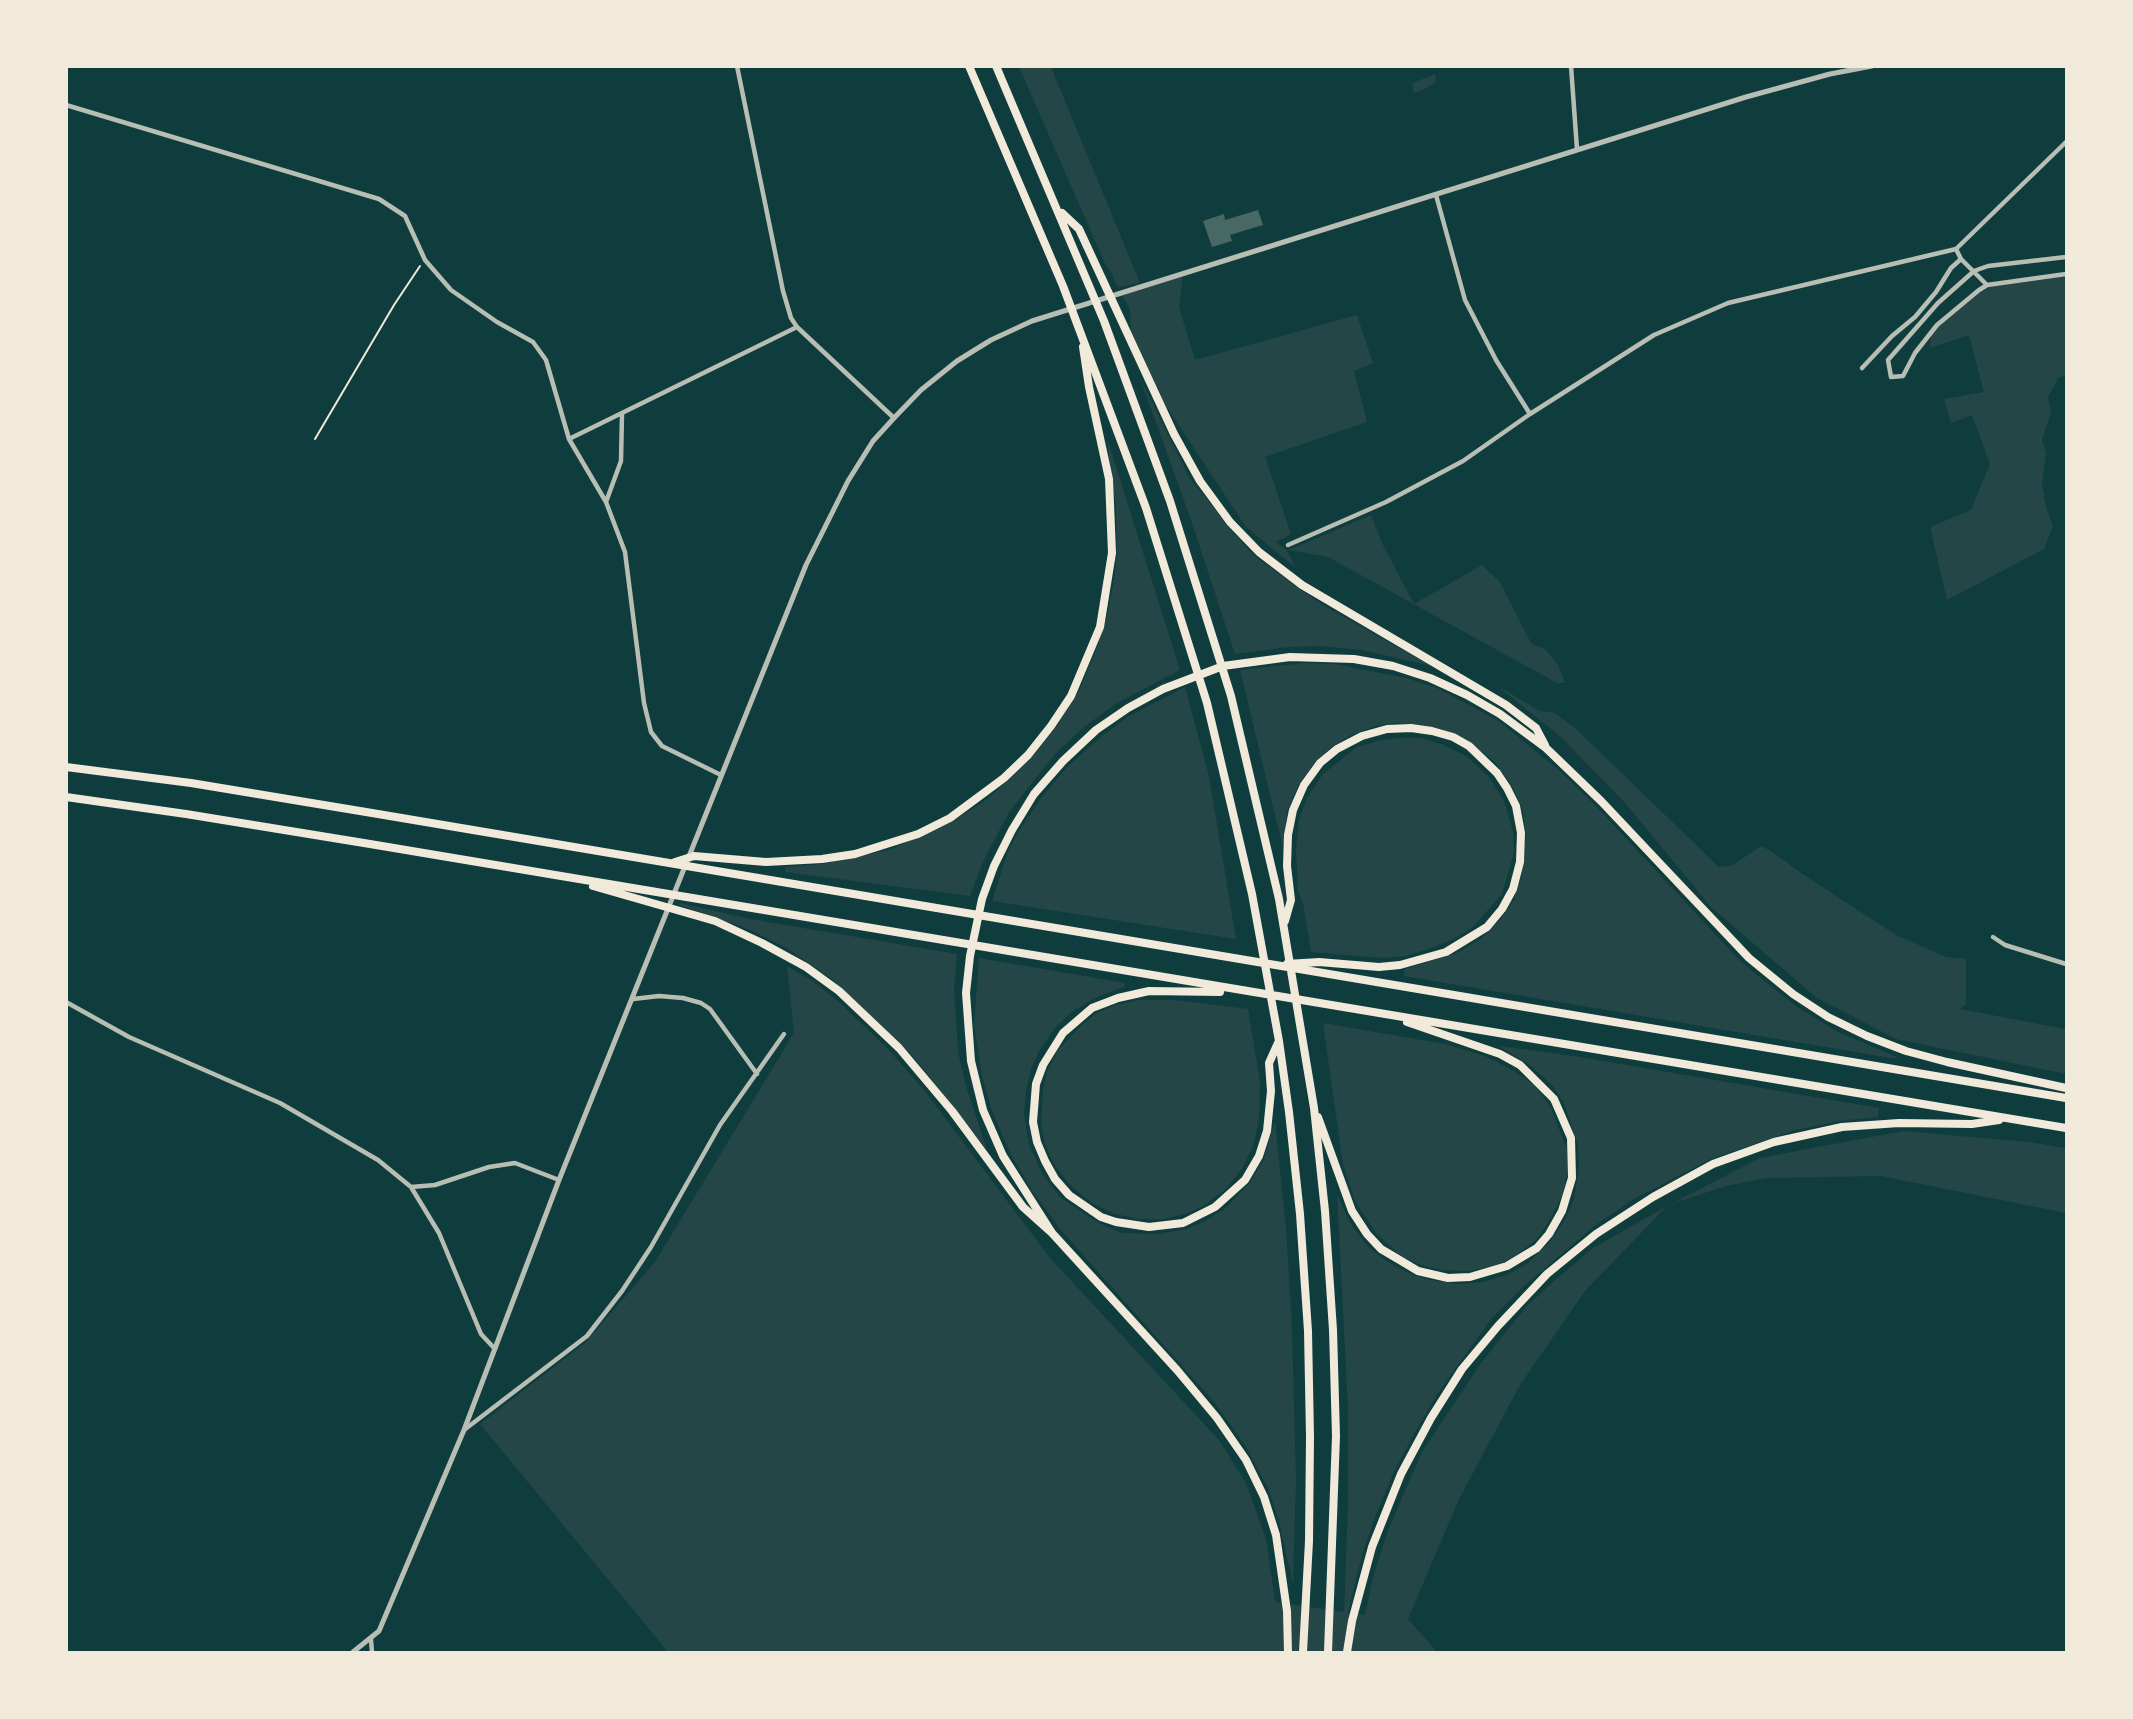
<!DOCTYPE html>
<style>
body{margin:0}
#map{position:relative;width:2133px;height:1719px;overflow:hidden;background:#0f3d3e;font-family:"Source Sans 3",sans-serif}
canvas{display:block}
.frame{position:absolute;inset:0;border:68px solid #f1e9da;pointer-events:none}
</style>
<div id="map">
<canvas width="2133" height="1719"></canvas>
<div class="frame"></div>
</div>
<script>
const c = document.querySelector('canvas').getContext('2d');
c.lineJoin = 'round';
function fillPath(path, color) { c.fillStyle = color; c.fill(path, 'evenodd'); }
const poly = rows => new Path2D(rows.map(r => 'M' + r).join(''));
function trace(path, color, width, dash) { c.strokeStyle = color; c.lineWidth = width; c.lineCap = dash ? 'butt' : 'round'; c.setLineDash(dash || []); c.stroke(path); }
fillPath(poly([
 [1019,67,1051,67,1140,283,1118,287,1110,270,1107,268],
 [1435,74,1436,82,1423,90,1413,93,1413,83],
 [1183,276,1179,307,1195,360,1357,315,1373,363,1354,371,1367,422,1265,457,1291,534,1275,542,1286,549,1296,568,1246,527,1166,406,1131,332,1130,309,1122,295],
 [2066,277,2066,376,2059,377,2048,397,2051,413,2042,440,2046,454,2042,485,2046,507,2053,526,2044,549,1947,600,1930,527,1971,510,1990,464,1972,415,1951,423,1944,399,1984,392,1969,335,1930,348,1931,332,1984,287],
 [1140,378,1189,477,1236,536,1257,558,1321,604,1431,666,1362,650,1320,646,1288,647,1235,654,1191,520],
 [1107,438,1180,670,1117,703,1084,727,1055,754,1009,812,983,862,970,896,785,872,785,867,822,864,889,850,952,822,986,800,1009,780,1034,755,1057,726,1079,691,1096,650,1107,617,1114,580,1117,553,1116,508],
 [1371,515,1383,545,1414,604,1482,565,1500,582,1531,643,1546,650,1558,665,1565,683,1557,683,1328,557,1289,550],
 [1304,663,1335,664,1406,678,1437,688,1499,721,1561,772,1594,804,1742,963,1797,1007,1838,1032,1897,1057,1897,1059,1404,976,1405,969,1457,953,1481,939,1500,920,1514,900,1522,874,1526,836,1523,811,1513,788,1495,762,1465,739,1444,730,1422,725,1397,723,1376,726,1351,735,1329,749,1313,765,1299,784,1287,811,1283,848,1240,670],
 [1496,685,1540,711,1555,713,1575,728,1719,867,1733,865,1761,846,1771,851,1801,873,1896,935,1946,957,1966,959,1966,1004,1960,1009,2066,1029,2066,1074,1896,1039,1817,998,1711,907,1627,805,1561,737],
 [1185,687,1209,776,1236,939,992,901,1008,851,1019,831,1042,797,1067,767,1102,736,1129,716],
 [1399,738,1421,738,1441,744,1466,756,1488,776,1504,801,1513,831,1514,852,1502,894,1474,926,1456,938,1435,947,1406,956,1383,958,1311,952,1303,903,1298,891,1296,850,1299,819,1307,798,1323,774,1357,747,1378,741],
 [680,903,750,919,957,954,954,990,958,1052,966,1086,987,1150,913,1056,833,980,787,948,748,929,679,905],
 [979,958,1125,983,1124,987,1095,998,1071,1012,1055,1028,1039,1051,1031,1069,1026,1090,1024,1115,1029,1145,1043,1175,1061,1198,1097,1222,1121,1233,1160,1234,1186,1229,1203,1222,1226,1208,1251,1181,1264,1158,1275,1121,1286,1229,1292,1328,1296,1480,1293,1584,1279,1522,1268,1488,1246,1447,1215,1403,1061,1230,1033,1192,1009,1151,991,1108,982,1076,974,1025],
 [787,966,814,982,840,1003,887,1048,924,1090,1050,1258,1219,1440,1246,1483,1266,1539,1275,1602,1344,1612,1348,1504,1348,1407,1337,1194,1350,1223,1369,1248,1385,1260,1408,1273,1430,1280,1456,1284,1483,1282,1506,1275,1527,1264,1548,1244,1563,1223,1574,1200,1579,1167,1578,1145,1563,1101,1552,1085,1531,1066,1499,1046,1574,1056,1879,1108,1878,1117,1839,1121,1792,1131,1711,1159,1632,1200,1593,1227,1523,1287,1491,1319,1438,1393,1414,1434,1394,1472,1375,1517,1362,1555,1348,1613,1365,1615,1373,1577,1388,1530,1422,1452,1481,1363,1526,1307,1554,1281,1593,1248,1669,1205,1760,1158,1903,1131,2029,1142,2066,1148,2066,1213,1881,1176,1767,1178,1726,1186,1668,1205,1585,1291,1520,1385,1459,1499,1408,1619,1437,1652,668,1652,480,1424,585,1343,655,1262,794,1033],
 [1140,1000,1175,1000,1248,1009,1260,1081,1259,1119,1253,1147,1241,1170,1226,1189,1205,1205,1188,1213,1164,1219,1139,1219,1115,1214,1092,1203,1070,1185,1054,1164,1045,1144,1041,1124,1043,1088,1047,1072,1058,1050,1082,1025,1095,1014,1115,1005],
 [1323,1023,1445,1044,1485,1056,1514,1071,1535,1086,1551,1108,1567,1149,1567,1174,1563,1194,1551,1218,1536,1240,1515,1256,1494,1267,1468,1271,1443,1270,1421,1265,1401,1256,1376,1233,1355,1201,1343,1164]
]), '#244646');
fillPath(poly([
 [1258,210,1263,225,1230,235,1232,241,1212,247,1203,221,1224,214,1225,220]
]), '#486865');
trace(poly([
 [315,439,394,305,420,266]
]), '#f1e9da', 2);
trace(poly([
 [737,66,783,291,791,318,797,327,894,418],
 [1571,66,1577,149],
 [66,105,379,199,405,216,425,260,451,290,497,322,533,342,546,360,569,439,606,502,625,552,644,703,651,732,662,746,721,775],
 [1436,195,1465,300,1496,360,1530,414],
 [1956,249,2066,142],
 [1956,249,1961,259,1987,285],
 [2066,257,1988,266,1974,271,1938,303,1888,360,1891,377,1903,376,1915,353,1937,325,1979,290,1987,285,2066,274],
 [1862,368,1892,336,1915,317,1936,292,1951,268,1961,259],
 [569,439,797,327],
 [606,502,621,461,622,414],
 [1288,545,1386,502,1463,461,1530,414,1654,335,1728,303,1956,249],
 [1993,937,2005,945,2066,964],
 [633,999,659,996,683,998,701,1003,710,1009,757,1074],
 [66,1002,129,1037,280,1103,378,1160,411,1187,439,1233,481,1334,495,1349],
 [411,1187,435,1185,489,1167,515,1163,559,1180],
 [464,1430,587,1336,622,1291,651,1247,720,1125,784,1034],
 [371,1640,372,1652]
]), '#b8beb3', 4.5);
trace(poly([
 [353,1652,379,1631,464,1430,559,1180,806,565,848,481,873,441,894,418,921,390,957,361,991,340,1032,321,1746,97,1830,74,1872,66]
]), '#b8beb3', 5);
trace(poly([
 [969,66,1063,286,1146,508,1207,703,1252,894,1279,1041,1289,1112,1300,1214,1308,1331,1310,1437,1309,1541,1303,1652],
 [996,66,1104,321,1170,501,1231,696,1279,899,1314,1108,1325,1211,1333,1330,1336,1436,1328,1652],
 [1062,213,1079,229,1174,434,1200,481,1230,522,1259,552,1302,585,1506,705,1536,728,1545,745],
 [66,767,191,783,372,813,2066,1098],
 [66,797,186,814,370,844,2066,1128],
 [675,862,694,856,766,862,822,859,855,854,918,834,950,818,1004,778,1028,755,1051,726,1071,696,1100,627,1112,553,1109,479,1089,387,1083,347],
 [593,886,715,921,762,943,806,967,839,991,899,1048,952,1111,1023,1207,1052,1233,1177,1370,1217,1418,1246,1460,1264,1497,1276,1535,1287,1611,1288,1652],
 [1285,921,1291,900,1287,866,1288,835,1293,810,1304,785,1320,763,1337,749,1362,736,1387,729,1411,728,1432,731,1453,737,1469,746,1497,773,1507,788,1516,806,1521,833,1520,862,1513,889,1502,909,1487,927,1446,952,1400,965,1379,967,1319,962,1287,964],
 [1220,992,1149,991,1118,998,1092,1008,1063,1033,1043,1065,1036,1084,1033,1122,1037,1142,1045,1161,1055,1179,1069,1195,1101,1217,1116,1222,1149,1227,1183,1223,1215,1207,1245,1180,1259,1156,1267,1131,1271,1091,1269,1063,1278,1043],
 [1318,1117,1352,1211,1367,1234,1381,1249,1403,1262,1418,1271,1448,1278,1470,1277,1507,1266,1537,1248,1549,1234,1562,1211,1572,1178,1571,1138,1554,1099,1520,1065,1500,1054,1407,1022],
 [1052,1233,1003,1156,983,1110,971,1061,966,993,970,956,982,899,994,866,1012,830,1034,794,1063,761,1096,730,1128,708,1163,689,1223,666,1290,657,1354,659,1393,666,1430,678,1467,695,1500,714,1546,748,1601,801,1749,958,1793,994,1828,1017,1867,1036,1906,1051,1947,1062,2066,1088],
 [1347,1652,1352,1621,1372,1547,1401,1474,1431,1418,1462,1369,1498,1326,1547,1274,1596,1234,1653,1197,1713,1164,1774,1142,1842,1127,1899,1123,1972,1124,1999,1120]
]), '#f1e9da', 8);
</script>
